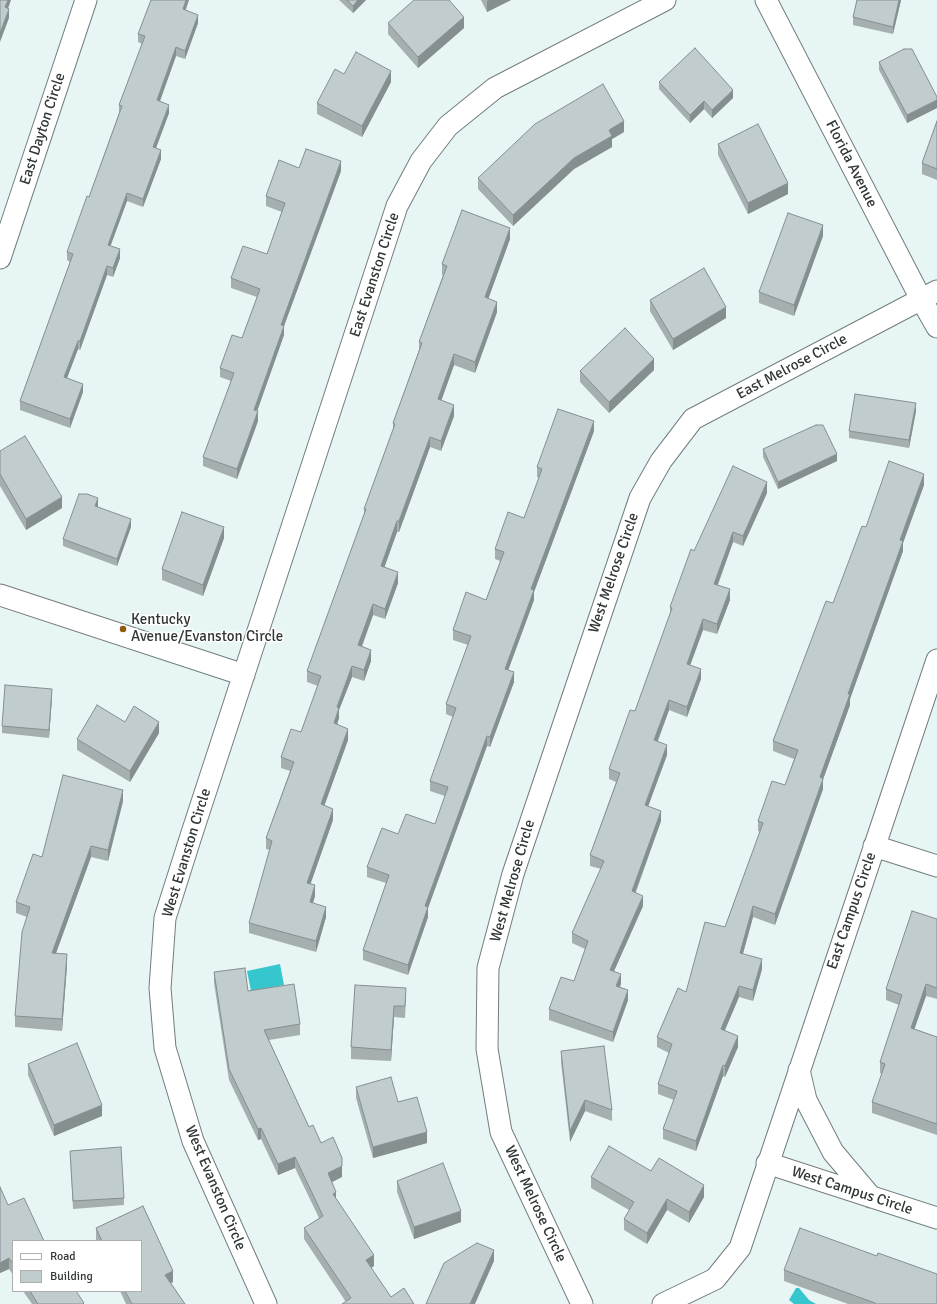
<!DOCTYPE html>
<style>
body{margin:0}
#map{position:relative;width:937px;height:1304px;overflow:hidden;background:#e8f5f5;font-family:Signika,sans-serif}
canvas{display:block}
.legend{position:absolute;left:12px;top:1240px;width:130px;height:52px;box-sizing:border-box;background:#fff;border:1px solid #adafaf;margin:0;padding:5px 7px;list-style:none;font-size:12px;color:#313636}
.legend li{display:flex;align-items:center;gap:8px;height:20px}
.legend b{width:20px;border:1px solid #adafaf}
</style>
<div id="map">
<canvas width="937" height="1304"></canvas>
<ul class="legend">
<li><b style="height:5px;background:#fff"></b>Road</li>
<li><b style="height:11px;background:#c0cccd"></b>Building</li>
</ul>
</div>
<script>
const c = document.querySelector('canvas').getContext('2d');
c.lineJoin = 'round';
function fillPath(path, color) { c.fillStyle = color; c.fill(path, 'evenodd'); }
const poly = rows => new Path2D(rows.map(r => 'M' + r).join(''));
function trace(path, color, width, dash) { c.strokeStyle = color; c.lineWidth = width; c.lineCap = dash ? 'butt' : 'round'; c.setLineDash(dash || []); c.stroke(path); }
function write(font, color, halo, rows, align = 'center') {
  c.font = font + ' Signika,sans-serif'; c.lineWidth = 3; c.setLineDash([]); c.textBaseline = 'middle'; c.strokeStyle = halo; c.fillStyle = color; for (const [text, x, y, turn = 0] of rows) {
    c.save(); c.translate(x, y); c.rotate((+turn || 0) * Math.PI / 180); c.textAlign = isNaN(turn) ? turn : align; if (halo) c.strokeText(text, 0, 0); c.fillText(text, 0, 0); c.restore();
  }
}
fillPath(poly([
 [280,964,284,985,251,991,247,971],
 [796,1288,799,1288,809,1300,816,1304,794,1304,789,1300]
]), '#36c6cd');
const street = poly([
 [766,0,921,299,937,327],
 [0,258,86,0],
 [0,595,244,675],
 [874,846,937,866],
 [799,1070,806,1100,833,1152,871,1197],
 [767,1163,937,1218],
 [266,1304,193,1141,165,1048,160,988,165,918,191,836,397,206,421,161,448,126,495,88,665,0],
 [582,1304,501,1132,487,1049,488,968,513,874,640,498,661,461,693,419,937,291],
 [663,1304,715,1279,740,1248,937,660]
]);
trace(street, '#727d7e', 23);
trace(street, '#fff', 21);
fillPath(poly([
 [339,0,366,0,353,13],
 [481,0,511,0,487,12],
 [857,0,901,0,893,34,853,25,853,17],
 [186,10,198,23,185,59,176,56,160,101,169,113,156,148,161,159,143,207,127,201,110,246,120,258,113,277,107,275,80,350,78,349,67,378,83,392,70,428,20,410,20,401,70,262,67,260,67,252,89,197,119,113,119,105,142,44,138,42,138,34],
 [388,23,464,28,418,68,388,34],
 [879,62,937,97,937,108,907,123,879,70],
 [344,74,391,82,362,137,317,114,317,103],
 [659,82,733,98,712,118,704,109,690,123,659,89],
 [937,121,937,180,922,174,922,163],
 [624,132,612,139,612,147,574,169,513,226,478,189,478,178],
 [718,144,788,194,748,214,718,155],
 [299,168,341,171,284,326,284,335,257,411,258,421,237,479,203,466,203,457,231,381,220,377,220,368,242,338,257,297,231,288,231,278,267,254,282,212,266,206,266,196],
 [823,236,794,316,759,303,759,292],
 [510,239,488,299,497,312,475,373,454,365,441,400,454,416,441,451,430,447,399,532,397,532,384,567,398,583,385,619,373,615,362,647,371,661,364,681,352,677,339,710,339,718,337,725,348,740,324,806,333,820,310,884,315,896,313,903,326,917,316,952,249,933,249,923,270,850,266,849,266,838,290,771,281,768,281,757,301,732,318,686,307,682,307,671,364,514,364,509,393,429,393,423,419,350,419,342,443,275,442,275,442,264],
 [650,300,726,318,673,350,650,311],
 [654,370,609,413,580,382,580,371],
 [916,411,909,448,849,438,849,431],
 [594,431,534,592,534,600,508,670,514,682,490,747,487,746,428,908,428,917,408,975,363,960,363,950,386,883,367,877,367,867,398,834,435,824,445,796,430,791,430,781,453,717,446,714,446,704,468,645,453,640,453,630,486,600,500,561,495,559,495,549,524,518,539,478,537,477,537,467],
 [763,449,837,461,778,489,763,457],
 [0,451,62,508,26,530,0,486],
 [924,485,903,543,903,551,850,699,850,705,823,779,823,789,775,925,753,917,743,954,762,969,753,1001,739,997,725,1030,738,1047,725,1077,723,1076,696,1151,663,1139,663,1129,674,1100,658,1094,658,1084,669,1053,657,1047,657,1037,686,992,725,927,760,832,758,831,758,821,785,785,794,759,773,751,773,741,833,603,866,527],
 [767,493,743,546,733,542,718,585,730,600,717,634,703,630,690,665,701,679,687,717,669,710,658,741,667,755,648,806,661,821,636,892,643,906,614,971,621,984,620,987,628,1000,613,1042,549,1020,549,1009,574,981,585,949,572,943,572,933,601,869,590,866,590,855,616,782,609,779,609,769,635,711,670,615,670,607,694,551],
 [98,506,98,507,131,527,117,566,63,546,63,539],
 [224,538,203,596,162,580,162,569],
 [52,697,49,738,2,733,2,726],
 [125,722,159,733,130,782,77,750,77,739],
 [123,801,108,861,91,857,56,953,67,965,62,1031,15,1027,15,1016,27,917,16,913,16,902,42,857],
 [937,919,937,999,926,996,914,1029,937,1037,937,1135,872,1113,872,1102,882,1074,880,1073,880,1062,899,1005,886,1000,886,989],
 [214,972,248,991,300,1024,300,1035,269,1040,309,1127,321,1143,342,1177,332,1182,336,1199,374,1266,371,1268,391,1297,414,1304,346,1302,304,1239,304,1228,319,1218,295,1168,278,1175,261,1139,258,1140,229,1080,214,983],
 [355,985,406,999,405,1018,394,1017,391,1061,351,1059,351,1047],
 [561,1051,612,1110,612,1121,585,1111,570,1142,561,1062],
 [28,1064,102,1116,54,1136,28,1075],
 [356,1087,398,1102,427,1143,373,1158,356,1098],
 [70,1151,124,1198,124,1205,73,1209],
 [651,1171,704,1197,689,1223,667,1210,647,1244,624,1230,624,1219,629,1210,591,1188,591,1177],
 [397,1181,461,1222,414,1239,397,1192],
 [0,1187,13,1241,13,1275,9,1269,0,1273],
 [143,1206,173,1271,173,1282,171,1283,185,1304,126,1304,120,1291,141,1291,141,1241,96,1241,96,1228],
 [877,1256,937,1304,848,1304,784,1281,784,1270],
 [23,1291,76,1291,84,1304,32,1304]
]), '#a5afb0');
fillPath(poly([
 [8,0,11,0,5,17,5,7],
 [186,0,189,0,183,18,183,9],
 [358,0,366,0,353,13,353,6],
 [489,0,511,0,487,12,487,1],
 [899,0,901,0,893,34,893,27],
 [9,9,9,18,0,42,0,33],
 [198,15,198,23,185,59,185,51],
 [464,17,464,28,418,68,418,57],
 [176,47,176,56,157,109,157,100],
 [391,71,391,82,362,137,362,126],
 [733,90,733,98,712,118,712,110],
 [937,100,937,108,907,123,907,115],
 [704,101,704,109,690,123,690,115],
 [169,105,169,113,153,156,153,147],
 [624,121,624,132,612,139,612,147,574,169,513,226,513,215,574,158,609,130],
 [161,150,161,159,143,207,143,199],
 [341,161,341,171,281,334,281,325],
 [788,183,788,194,748,214,748,203],
 [127,193,127,201,108,253,108,245],
 [823,225,823,236,794,316,794,305],
 [510,228,510,239,485,308,485,297],
 [120,249,120,258,113,277,113,268],
 [107,266,107,275,80,350,80,341],
 [497,302,497,312,475,373,475,362],
 [726,307,726,318,673,350,673,339],
 [284,326,284,335,254,420,254,410],
 [78,341,78,349,64,386,64,377],
 [454,354,454,365,438,410,438,399],
 [654,359,654,370,609,413,609,402],
 [83,384,83,392,70,428,70,419],
 [916,403,916,411,909,448,909,440],
 [454,405,454,416,441,451,441,441],
 [258,411,258,421,237,479,237,469],
 [594,421,594,431,534,592,534,600,505,679,505,669,531,589],
 [430,437,430,447,399,532,399,521],
 [837,454,837,461,778,489,778,482],
 [924,474,924,485,903,543,903,551,850,699,850,705,820,788,820,777,900,540],
 [767,482,767,493,743,546,743,536],
 [62,497,62,508,26,530,26,519],
 [98,498,98,506,95,514,95,506],
 [131,519,131,527,117,566,117,559],
 [397,521,397,532,381,577,381,566],
 [224,527,224,538,203,596,203,585],
 [733,532,733,542,714,594,714,584],
 [398,572,398,583,385,619,385,609],
 [730,589,730,600,717,634,717,624],
 [373,604,373,615,358,656,358,645],
 [703,619,703,630,687,674,687,664],
 [371,650,371,661,364,681,364,670],
 [352,666,352,677,339,710,339,718,334,734,334,723,337,707],
 [701,669,701,679,687,717,687,707],
 [514,672,514,682,490,747,490,737],
 [52,689,52,697,49,738,49,730],
 [669,700,669,710,654,750,654,740],
 [159,722,159,733,130,782,130,771],
 [348,729,348,740,321,815,321,804],
 [487,736,487,746,428,908,428,917,408,975,408,965,425,906],
 [667,745,667,755,645,815,645,805],
 [823,779,823,789,775,925,775,914],
 [123,790,123,801,108,861,108,850],
 [333,809,333,820,307,894,307,883],
 [661,811,661,821,632,901,632,891],
 [91,846,91,857,52,964,52,953],
 [315,885,315,896,310,913,310,902],
 [643,896,643,906,610,980,610,970],
 [753,906,753,917,740,964,740,953],
 [326,907,326,917,316,952,316,941],
 [67,954,67,965,62,1031,62,1019],
 [762,959,762,969,753,1001,753,990],
 [621,974,621,984,616,996,616,986],
 [926,984,926,996,911,1039,911,1028],
 [739,986,739,997,721,1039,721,1029],
 [628,990,628,1000,613,1042,613,1032],
 [394,1006,394,1017,391,1061,391,1050],
 [738,1036,738,1047,725,1077,725,1066],
 [723,1065,723,1076,696,1151,696,1141],
 [585,1100,585,1111,570,1142,570,1131],
 [102,1105,102,1116,54,1136,54,1125],
 [261,1128,261,1139,258,1140,258,1129],
 [427,1132,427,1143,373,1158,373,1147],
 [295,1157,295,1168,278,1175,278,1164],
 [342,1166,342,1177,328,1184,328,1173],
 [704,1185,704,1197,689,1223,689,1212],
 [336,1192,336,1203,333,1194],
 [667,1199,667,1210,647,1244,647,1233],
 [461,1211,461,1222,414,1239,414,1227],
 [494,1250,494,1261,475,1304,470,1304],
 [374,1255,374,1266,366,1271,366,1260],
 [9,1258,9,1269,0,1273,0,1263],
 [173,1271,173,1282,165,1286,165,1275]
]), '#868f90');
const building = poly([
 [0,0,8,0,5,7,9,9,0,33,0,0],
 [151,0,186,0,183,9,198,15,185,51,176,47,157,100,169,105,153,147,161,150,143,199,127,193,108,245,120,249,113,268,107,266,80,341,78,341,64,377,83,384,70,419,20,401,73,254,67,252,87,196,89,197,122,106,119,105,145,36,138,34,151,0],
 [347,0,358,0,353,6,347,0],
 [414,0,449,0,464,17,418,57,388,23,414,0],
 [857,0,899,0,893,27,853,17,857,0],
 [695,48,733,90,712,110,704,101,690,115,659,82,695,48],
 [904,49,912,49,937,97,937,100,907,115,879,62,904,49],
 [356,52,391,71,362,126,317,103,335,69,344,74,356,52],
 [603,84,624,121,609,130,612,136,574,158,513,215,478,178,535,124,603,84],
 [937,121,937,169,922,163,937,121],
 [758,124,788,183,748,203,718,144,758,124],
 [306,149,341,161,281,325,284,326,254,410,258,411,237,469,203,457,234,373,220,368,232,335,242,338,260,289,231,278,243,246,267,254,285,203,266,196,279,160,299,168,306,149],
 [462,210,510,228,485,297,497,302,475,362,454,354,438,399,454,405,441,441,430,437,399,521,397,521,381,566,398,572,385,609,373,604,358,645,371,650,364,670,352,666,337,707,339,708,334,723,348,729,321,804,333,809,307,883,315,885,310,902,326,907,316,941,249,923,272,841,266,838,294,762,281,757,291,729,301,732,321,676,307,671,366,509,364,509,395,424,393,423,422,343,419,342,447,266,442,264,462,210],
 [788,213,823,225,794,305,759,292,788,213],
 [704,268,726,307,673,339,650,300,704,268],
 [625,328,654,359,609,402,580,371,625,328],
 [855,394,916,403,909,440,849,431,855,394],
 [558,409,594,421,531,589,534,590,505,669,514,672,490,737,487,736,425,906,428,907,408,965,363,950,389,875,367,867,382,828,398,834,406,814,435,824,448,787,430,781,456,708,446,704,471,636,453,630,466,592,486,600,504,552,495,549,508,512,524,518,542,469,537,467,558,409],
 [816,425,823,425,837,454,778,482,763,449,816,425],
 [25,436,62,497,26,519,0,474,0,451,25,436],
 [889,461,924,474,900,540,903,541,848,694,850,694,820,777,823,779,775,914,753,906,740,953,762,959,753,990,739,986,721,1029,738,1036,725,1066,723,1065,696,1141,663,1129,677,1091,658,1084,672,1044,657,1037,678,988,686,992,705,922,725,927,763,823,758,821,772,781,785,785,798,750,773,741,826,601,833,603,862,526,866,527,889,461],
 [733,466,767,482,743,536,733,532,714,584,730,589,717,624,703,619,687,664,701,669,687,707,669,700,654,740,667,745,645,805,661,811,632,891,643,896,610,970,621,974,616,986,628,990,613,1032,549,1009,561,977,574,981,588,941,572,933,604,861,590,855,620,773,609,769,630,710,635,711,672,608,670,607,691,549,694,551,733,466],
 [79,494,87,494,98,498,95,506,131,519,117,559,63,539,79,494],
 [182,512,224,527,203,585,162,569,182,512],
 [5,685,52,689,49,730,2,726,5,685],
 [97,705,125,722,134,706,159,722,130,771,77,739,97,705],
 [63,775,123,790,108,850,91,846,52,953,67,954,62,1019,15,1016,22,932,30,907,16,902,33,854,42,857,63,775],
 [912,911,937,919,937,988,926,984,911,1028,937,1037,937,1124,872,1102,885,1064,880,1062,902,995,886,989,912,911],
 [245,968,248,991,294,984,300,1024,264,1030,309,1127,313,1125,321,1143,333,1137,342,1158,342,1166,328,1173,336,1192,333,1194,374,1255,366,1260,391,1297,404,1288,414,1304,342,1304,351,1298,304,1228,323,1216,295,1157,278,1164,261,1128,258,1129,229,1069,214,972,245,968],
 [355,985,406,988,405,1006,394,1006,391,1050,351,1047,355,985],
 [77,1043,102,1105,54,1125,28,1064,77,1043],
 [604,1046,612,1110,585,1100,570,1131,561,1051,604,1046],
 [391,1077,398,1102,417,1097,427,1132,373,1147,356,1087,391,1077],
 [609,1146,651,1171,659,1158,704,1185,689,1212,667,1199,647,1233,624,1219,634,1202,591,1177,609,1146],
 [121,1147,124,1198,73,1201,70,1151,121,1147],
 [443,1163,461,1211,414,1227,397,1181,443,1163],
 [0,1187,8,1205,24,1198,44,1241,13,1241,13,1264,9,1258,0,1263,0,1187],
 [143,1206,173,1271,165,1275,185,1304,132,1304,125,1291,141,1291,141,1241,102,1241,96,1228,143,1206],
 [800,1228,877,1256,878,1253,937,1274,937,1304,875,1304,875,1303,784,1270,800,1228],
 [477,1243,494,1250,470,1304,426,1304,444,1263,477,1243],
 [30,1291,76,1291,84,1303,83,1304,38,1304,30,1291]
]);
fillPath(building, '#c0cccd');
trace(building, '#868f90', 1);
for (const [x, y, r, color] of [
 [123,629,4,"#905b0f"]
]) { const dot = new Path2D(); dot.arc(x, y, r, 0, 2 * Math.PI); c.fillStyle = color; c.fill(dot); trace(dot, '#fff', 1.5); }
write('15px', '#313636', '#fff', [
 ["East Dayton Circle",43,129,-72],
 ["Florida Avenue",851,164,63],
 ["East Evanston Circle",375,275,-72],
 ["East Melrose Circle",792,367,-28],
 ["West Melrose Circle",614,573,-71],
 ["West Evanston Circle",187,853,-73],
 ["West Melrose Circle",513,881,-74],
 ["East Campus Circle",852,911,-71],
 ["West Evanston Circle",215,1188,67],
 ["West Campus Circle",852,1191,18],
 ["West Melrose Circle",535,1204,65]
]);
write('15px', '#313636', '#fff', [
 ["Kentucky",131,620],
 ["Avenue/Evanston Circle",131,637]
], 'left');
</script>
